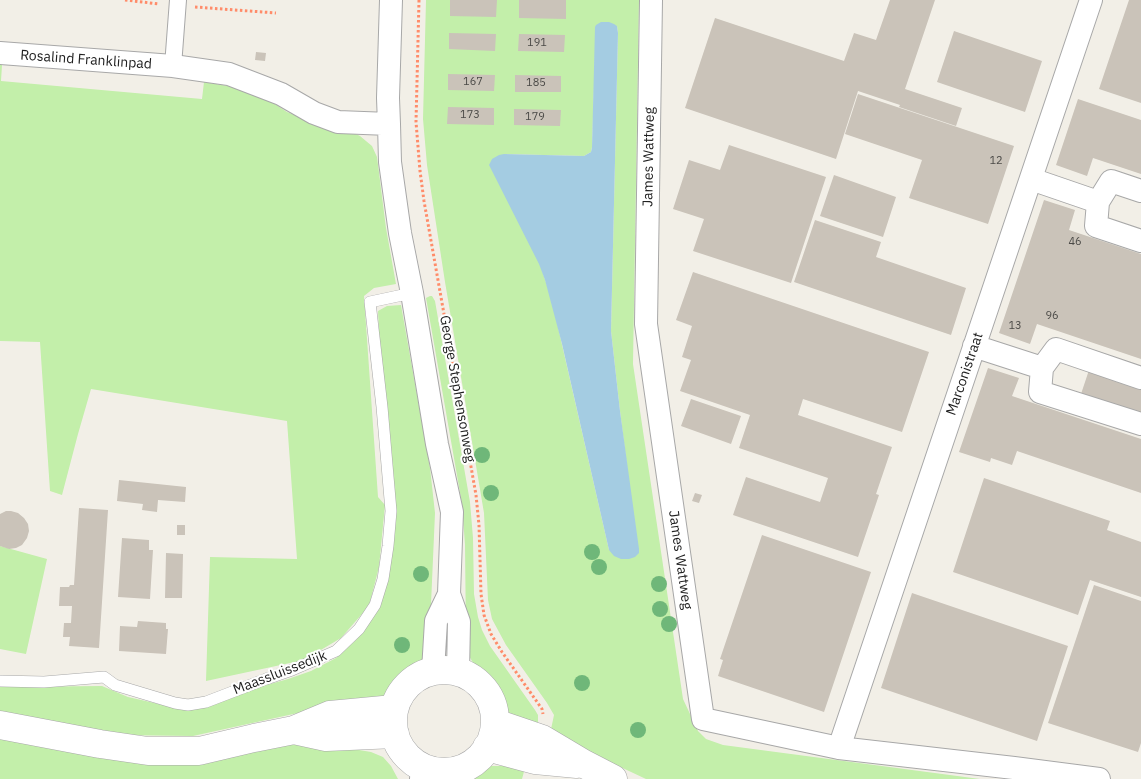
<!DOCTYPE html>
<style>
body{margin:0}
canvas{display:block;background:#f2efe7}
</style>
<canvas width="1141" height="779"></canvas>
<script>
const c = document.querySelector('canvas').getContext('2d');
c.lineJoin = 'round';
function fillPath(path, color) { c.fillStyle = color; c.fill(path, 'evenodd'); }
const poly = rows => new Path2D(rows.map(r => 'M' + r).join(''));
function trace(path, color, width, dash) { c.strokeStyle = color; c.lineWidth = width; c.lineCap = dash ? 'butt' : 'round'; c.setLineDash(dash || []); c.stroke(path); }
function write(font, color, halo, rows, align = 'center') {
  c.font = font + ' "IBM Plex Sans",sans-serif'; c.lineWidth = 4; c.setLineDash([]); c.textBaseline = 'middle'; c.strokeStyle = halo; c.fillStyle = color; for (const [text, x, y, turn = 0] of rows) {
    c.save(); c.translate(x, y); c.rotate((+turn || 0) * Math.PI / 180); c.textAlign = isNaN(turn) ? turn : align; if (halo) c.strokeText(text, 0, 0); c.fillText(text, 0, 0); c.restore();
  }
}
fillPath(poly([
 [426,0,639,0,633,364,683,699,698,731,706,739,723,745,980,779,646,779,550,734,554,715,547,703,506,645,492,619,488,600,484,513,445,282,427,165,423,119],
 [596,25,617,26,618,33,611,331,620,411,638,553,609,550,552,301,504,154,584,156,591,152,592,147],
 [0,65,2,65,1,81,202,99,204,82,234,87,272,102,287,112,318,124,350,131,360,136,372,146,377,157,386,228,396,284,374,288,364,296,378,497,385,505,379,567,369,606,341,638,304,660,206,681,210,557,297,559,287,421,91,389,78,434,62,495,50,491,40,342,0,341],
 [430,296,432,296,435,301,470,502,473,538,474,594,478,617,482,630,490,646,535,710,538,715,538,725,508,716,505,711,493,687,477,670,468,654,466,638,465,545,462,504,426,298],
 [401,305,430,468,435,513,430,627,424,658,382,697,330,706,193,736,116,735,0,712,0,687,102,686,128,697,181,709,288,679,311,671,336,658,357,639,390,569,378,311,387,306],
 [0,546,47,559,26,654,0,649],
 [0,738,259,750,290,745,318,743,371,752,383,757,391,766,398,779,0,779],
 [491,766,517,766,525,768,522,779,463,779,476,769]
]), '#c3efaa');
fillPath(poly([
 [601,22,609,22,614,24,617,26,618,33,611,331,620,411,639,549,639,553,635,557,629,559,621,559,614,556,609,550,562,344,545,280,539,264,489,165,492,159,499,155,504,154,584,156,591,152,592,147,595,27,596,25]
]), '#a4cce2');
fillPath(poly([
 [450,0,497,0,496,17,450,16],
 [519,0,566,0,566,19,519,18],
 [890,0,935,0,905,89,962,108,956,126,899,107,900,105,858,91,836,159,685,108,715,18,844,61,854,33,876,40],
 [1129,0,1141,0,1141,103,1099,89],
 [954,31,1042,61,1025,112,937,82],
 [449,33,496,34,495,51,449,49],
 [519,34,565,35,564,52,518,51],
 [256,52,266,53,265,61,255,60],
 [448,74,495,75,494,91,448,90],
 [515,75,561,76,561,92,515,92],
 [858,94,1014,146,988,224,909,198,922,160,845,134],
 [1078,99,1141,120,1141,174,1093,158,1087,176,1056,165],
 [448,107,494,108,494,125,447,124],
 [514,109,561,110,560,126,514,125],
 [729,145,826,177,791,283,693,251,704,219,673,209,689,160,720,170],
 [834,175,896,197,883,237,820,216],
 [1044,200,1075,210,1069,230,1141,254,1141,359,1037,324,1030,344,999,333],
 [815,220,881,242,876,257,966,288,951,335,794,282],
 [693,272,929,352,902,432,803,399,798,415,892,447,876,494,879,495,858,557,733,515,746,477,820,502,828,478,739,448,750,415,680,391,691,360,682,357,692,326,676,320],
 [1090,367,1141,384,1141,414,1081,394],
 [988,368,1019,378,1012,396,1141,439,1141,493,1017,451,1012,465,991,458,990,462,959,452],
 [691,399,741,416,731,444,681,426],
 [984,478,1110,521,1107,530,1141,542,1141,597,1090,580,1078,615,953,572],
 [119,480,186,487,185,502,158,500,157,512,142,510,143,504,117,501],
 [695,493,702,495,699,503,692,501],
 [79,508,108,510,99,648,69,646,70,637,63,637,64,623,71,623,72,606,59,606,60,587,69,587,70,585,74,585],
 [6,511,11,511,18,513,24,518,28,524,29,531,27,538,22,545,16,548,9,549,0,546,0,514],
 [177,525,185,525,185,535,177,535],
 [762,535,871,572,824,712,718,676,723,660,720,659],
 [122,538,149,540,149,550,153,550,150,599,118,597],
 [166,553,183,554,182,598,165,598],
 [1094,585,1141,601,1141,743,1138,752,1048,723],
 [912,593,1068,646,1037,741,881,688],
 [138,621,166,623,166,629,168,629,166,654,119,651,120,626,137,627]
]), '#cac3b9');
const service = poly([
 [0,681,44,682,104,677,115,685,175,703,188,705,206,702,266,679,292,670,336,651,359,629,375,605,383,579,388,546,391,511,382,407,370,302,412,293]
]);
const pedestrian = poly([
 [173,66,178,0]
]);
const minor = poly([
 [391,0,388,98,389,124,390,162,400,233,412,293,437,444,452,512,449,594,436,621,433,671],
 [651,0,646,324,703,719,839,748,1014,768,1099,779],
 [0,53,173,66,229,74,281,94,314,113,338,122,389,124],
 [1031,179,1098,202,1096,226,1141,241],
 [1098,202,1111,181,1141,191],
 [974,346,1042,368,1040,392,1141,424],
 [1042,368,1056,349,1141,378],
 [449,594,459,622,458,672],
 [839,748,1091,0],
 [421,779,423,766],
 [446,779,448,771]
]);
const tertiary = poly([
 '393 721a51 51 0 1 1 102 0a51 51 0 1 1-102 0Z',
 [495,723,542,739,584,764,613,779],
 [0,725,100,744,148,751,199,751,254,738,294,730,330,715,394,709],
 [294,730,326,737,395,734],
 [487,747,535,760,577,764]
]);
trace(service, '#a8a8a8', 12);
trace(pedestrian, '#a8a8a8', 18);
trace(minor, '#a8a8a8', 24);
trace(tertiary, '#a8a8a8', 29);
trace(poly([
 [125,0,159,4],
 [419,0,416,122,420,171,424,201,476,495,479,525,481,594,484,615,491,634,502,652,542,709,543,714],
 [195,7,276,13]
]), '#ff8c6a', 3, [2.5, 2.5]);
trace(service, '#fff', 11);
trace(pedestrian, '#fff', 16);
trace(minor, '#fff', 22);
trace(tertiary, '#fff', 28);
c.fillStyle = '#6fb779';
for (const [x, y] of [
 [482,455],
 [491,493],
 [592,552],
 [599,567],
 [421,574],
 [659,584],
 [660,609],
 [669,624],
 [402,645],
 [582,683],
 [638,730]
]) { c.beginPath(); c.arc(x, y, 8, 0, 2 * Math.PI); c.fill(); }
write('11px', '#4b4a47', null, [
 ["191",537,43],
 ["167",473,82],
 ["185",536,83],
 ["173",470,115],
 ["179",535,117],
 ["12",996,161],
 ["46",1075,242],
 ["96",1052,316],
 ["13",1015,326]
]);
write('14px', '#212121', '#fff', [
 ["Rosalind Franklinpad",86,60,4],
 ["James Wattweg",649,157,-89],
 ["Marconistraat",965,374,-71],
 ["George Stephensonweg",457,389,80],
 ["James Wattweg",680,560,82],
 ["Maassluissedijk",280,673,-21]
]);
</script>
